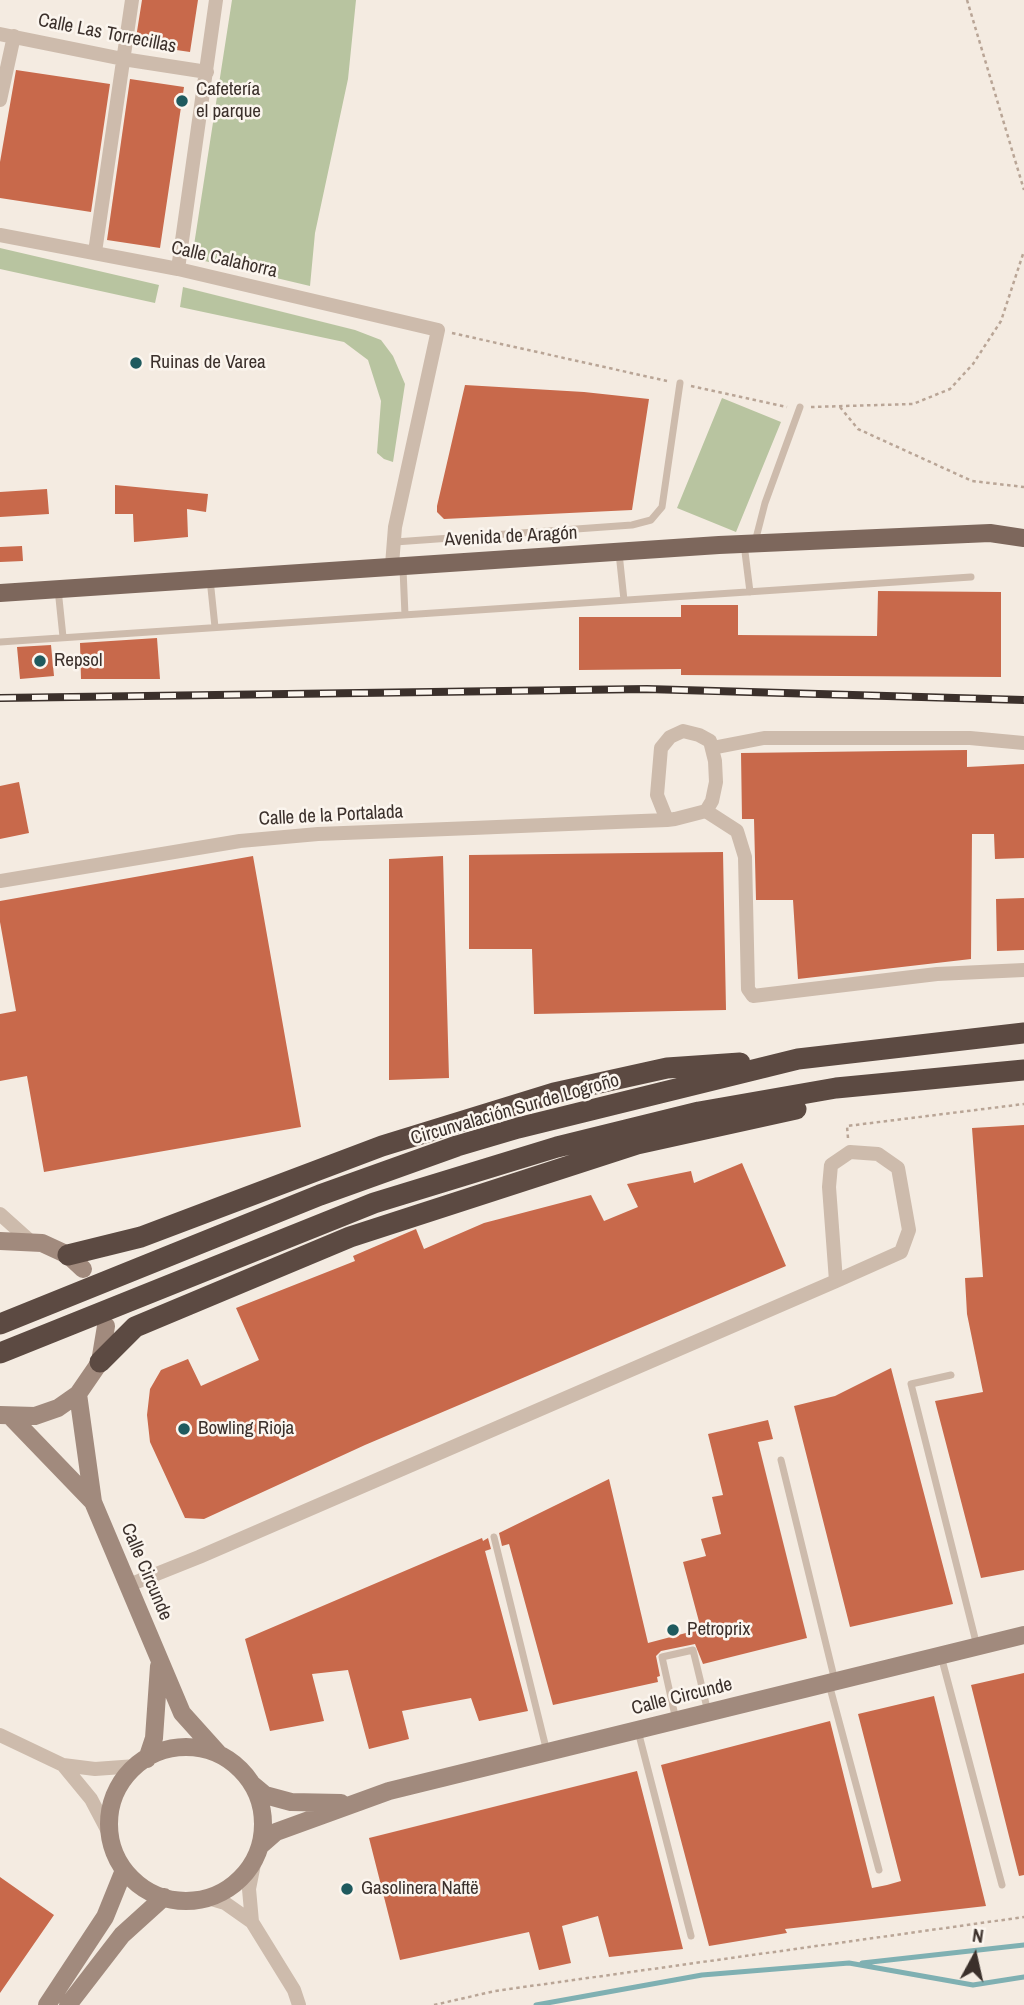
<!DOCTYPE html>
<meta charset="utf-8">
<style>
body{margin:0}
#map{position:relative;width:1024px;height:2005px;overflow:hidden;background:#f4ebe1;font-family:"Archivo Narrow",sans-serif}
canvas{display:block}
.north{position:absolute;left:940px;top:1921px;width:70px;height:70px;-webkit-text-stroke:5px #fbf5ee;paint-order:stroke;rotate:8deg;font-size:19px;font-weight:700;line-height:28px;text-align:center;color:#3b302b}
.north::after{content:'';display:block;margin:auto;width:24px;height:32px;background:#3b302b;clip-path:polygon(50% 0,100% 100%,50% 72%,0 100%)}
</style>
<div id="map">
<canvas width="1024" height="2005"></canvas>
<div class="north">N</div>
</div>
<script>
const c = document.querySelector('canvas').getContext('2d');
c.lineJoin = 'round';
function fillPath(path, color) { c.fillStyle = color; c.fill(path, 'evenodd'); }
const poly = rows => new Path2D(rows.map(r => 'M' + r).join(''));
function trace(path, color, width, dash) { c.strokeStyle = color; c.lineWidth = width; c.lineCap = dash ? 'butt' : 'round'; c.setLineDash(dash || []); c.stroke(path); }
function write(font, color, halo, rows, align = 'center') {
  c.font = font + ' "Archivo Narrow",sans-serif'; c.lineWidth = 5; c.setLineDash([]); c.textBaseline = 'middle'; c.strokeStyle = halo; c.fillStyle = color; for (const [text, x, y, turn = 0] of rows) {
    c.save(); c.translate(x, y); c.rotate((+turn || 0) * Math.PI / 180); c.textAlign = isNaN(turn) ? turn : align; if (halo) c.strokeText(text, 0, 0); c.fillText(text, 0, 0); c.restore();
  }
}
fillPath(poly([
 [232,0,356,0,348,79,315,233,310,286,192,258],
 [0,248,159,285,155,303,0,269],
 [183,287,355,330,381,340,393,356,405,384,393,462,384,459,377,453,381,401,368,360,344,342,180,307],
 [722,398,781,422,736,532,677,508]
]), '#b8c4a0');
trace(poly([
 [862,1963,1024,1945],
 [536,2005,702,1975,849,1963,973,1985,1024,1977]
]), '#7fb0b2', 5);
fillPath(poly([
 [142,0,198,0,190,52,135,44],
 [16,70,110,84,91,212,0,198,0,162],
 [130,79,184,87,160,248,107,240],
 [465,385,584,392,649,399,632,510,444,519,437,512,437,506],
 [115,485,208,494,206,512,187,509,188,537,134,542,133,514,115,514],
 [47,489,49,514,0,517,0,492],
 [22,546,23,561,0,562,0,547],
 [878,591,1001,592,1001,677,681,675,681,669,579,670,579,617,681,617,681,605,738,605,738,635,877,636],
 [157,638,160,679,81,679,80,643],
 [51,645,54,676,20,679,17,647],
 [967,750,967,767,1024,764,1024,858,995,859,994,834,972,834,971,959,798,979,793,900,756,900,754,819,742,819,741,753],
 [19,782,29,833,0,839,0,786],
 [723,852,726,1010,534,1014,532,949,469,949,469,855],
 [253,856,301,1127,44,1172,27,1076,0,1081,0,1014,16,1011,0,922,0,901],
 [443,856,449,1078,389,1080,389,859],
 [1024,898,1024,950,997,951,996,899],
 [1024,1125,1024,1570,981,1578,935,1401,983,1392,967,1314,965,1278,983,1277,972,1128],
 [742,1163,786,1266,365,1445,204,1519,185,1518,150,1442,147,1415,150,1389,161,1370,188,1359,201,1386,259,1360,236,1308,355,1261,353,1256,416,1229,424,1249,484,1223,591,1195,604,1221,638,1207,627,1184,691,1171,694,1183],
 [891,1368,953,1604,850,1627,794,1406,835,1396],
 [768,1420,773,1439,758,1442,807,1638,703,1664,695,1644,661,1651,656,1656,660,1676,657,1677,658,1682,553,1705,509,1544,502,1546,499,1533,609,1479,648,1643,701,1629,683,1562,706,1556,701,1539,721,1534,712,1497,723,1495,708,1434],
 [482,1538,483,1541,488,1538,491,1549,485,1551,528,1711,479,1721,471,1698,402,1711,409,1739,369,1749,348,1670,312,1674,324,1721,270,1731,245,1639],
 [1024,1673,1024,1875,1019,1876,971,1685],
 [934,1696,986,1906,785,1929,787,1933,709,1946,661,1765,830,1721,872,1888,887,1885,901,1881,858,1714],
 [637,1771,683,1949,609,1957,598,1916,562,1926,571,1963,539,1970,529,1932,400,1960,369,1838],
 [0,1877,54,1915,0,1993]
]), '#c8694b');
trace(poly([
 [967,0,1024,190],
 [452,333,667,381],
 [691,386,787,407],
 [811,407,913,404,950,389,973,364,1001,321,1024,251],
 [840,407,858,429,972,481,1024,487],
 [848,1138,847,1126,1024,1104],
 [434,2005,495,1991,1024,1917]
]), '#b9a596', 2.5, [3.5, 3.5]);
trace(poly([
 [395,542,632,525,651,520,662,507,680,383],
 [755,542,765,503,800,407],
 [744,544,750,592],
 [619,553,624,600],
 [403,569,405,615],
 [210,579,215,627],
 [58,589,63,637],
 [0,642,971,577],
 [951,1375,911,1384,977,1646],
 [781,1460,835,1681],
 [494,1537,547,1752],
 [941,1656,1002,1885],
 [829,1684,879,1870],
 [676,1720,662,1657,693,1650,708,1712],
 [638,1731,691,1936]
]), '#cdbbac', 7);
trace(poly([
 [0,34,123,59,207,72],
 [0,100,14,36],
 [0,235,178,269,438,330,395,527,392,565],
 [95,252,132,0],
 [178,269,216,0],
 [712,748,764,738,970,738,1024,743],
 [706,811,737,831,745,857,748,989,753,996,937,974,1024,970],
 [0,881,240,841,318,834,473,828,616,822,667,820,675,819,706,811,712,801,716,782,715,761,710,741,699,735,683,731,670,737,661,748,657,795,667,820],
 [0,1214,29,1240],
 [129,1585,199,1557,836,1281,901,1252,909,1230,898,1168,878,1154,850,1152,831,1165,829,1187,836,1281],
 [0,1735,63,1765,95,1769,136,1766],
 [63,1765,91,1799,111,1837],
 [208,1898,225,1903,252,1922,294,1990,299,2005],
 [252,1922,249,1889,255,1859]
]), '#cdbbac', 14);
trace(poly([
 [0,1241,42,1243,68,1255,83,1269],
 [78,1394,93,1502,182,1713,218,1753],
 [0,1415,35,1416,58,1408,78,1394,100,1362,106,1326],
 [11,1417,93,1502],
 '109 1824a77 77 0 1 1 154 0a77 77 0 1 1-154 0Z',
 [147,1759,154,1738,159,1666],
 [253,1785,265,1795,291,1802,341,1803],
 [260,1846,276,1832,389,1791,1024,1635],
 [47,2005,105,1917,124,1870],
 [68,2005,122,1935,164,1897]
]), '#a18a7d', 18);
trace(poly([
 [0,593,719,545,990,533,1024,538]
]), '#7d675c', 18);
trace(poly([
 [68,1255,141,1237,382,1146,554,1093,667,1068,740,1063],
 [0,1324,320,1195,457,1146,518,1128,798,1059,1024,1033],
 [0,1353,374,1203,557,1147,699,1112,836,1088,1024,1070],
 [100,1362,135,1327,350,1237,637,1144,796,1109]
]), '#5c4a42', 21);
const rail = poly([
 [0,698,647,689,1024,700]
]);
trace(rail, '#3b302b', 8);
trace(rail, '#fbf5ee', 5, [16]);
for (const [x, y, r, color] of [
 [182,101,7,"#1f5a5e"],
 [136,363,7,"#1f5a5e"],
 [40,661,7,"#1f5a5e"],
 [184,1429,7,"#1f5a5e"],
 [673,1630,7,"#1f5a5e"],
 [347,1889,7,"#1f5a5e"]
]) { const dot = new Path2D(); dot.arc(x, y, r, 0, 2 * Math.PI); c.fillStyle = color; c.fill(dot); trace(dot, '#fbf5ee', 2.5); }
write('19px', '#3b302b', '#fbf5ee', [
 ["Calle Las Torrecillas",107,34,11],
 ["Calle Calahorra",224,260,13],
 ["Avenida de Aragón",511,537,-3],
 ["Calle de la Portalada",331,816,-3],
 ["Circunvalación Sur de Logroño",515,1110,-16],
 ["Calle Circunde",146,1572,67],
 ["Calle Circunde",682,1697,-14]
]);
write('19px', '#3b302b', '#fbf5ee', [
 ["Cafetería",196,90],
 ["el parque",196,112],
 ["Ruinas de Varea",150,363],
 ["Repsol",54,661],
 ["Bowling Rioja",198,1429],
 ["Petroprix",687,1630],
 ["Gasolinera Naftë",361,1889]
], 'left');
</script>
